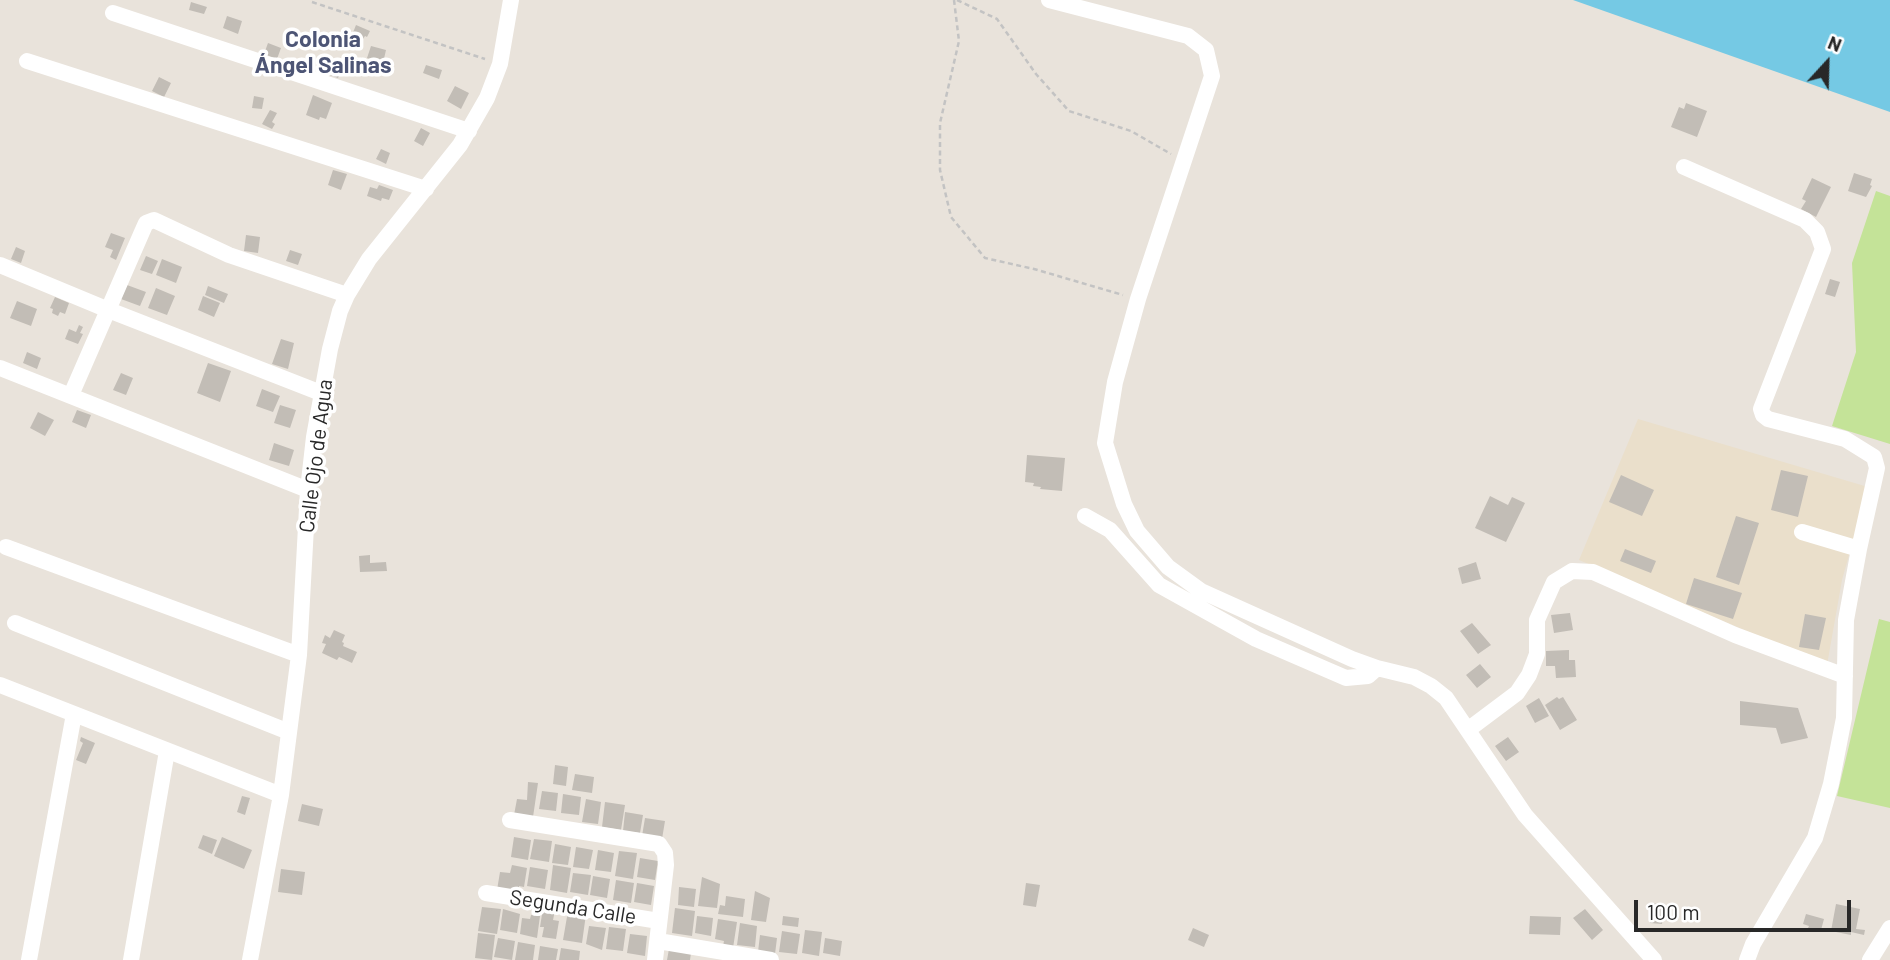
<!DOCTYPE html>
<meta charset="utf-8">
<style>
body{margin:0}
#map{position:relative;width:1890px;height:960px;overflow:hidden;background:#e9e3db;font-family:Barlow,sans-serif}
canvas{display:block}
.north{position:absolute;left:1792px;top:28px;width:70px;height:70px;-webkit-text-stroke:5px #fff;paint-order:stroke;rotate:22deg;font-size:19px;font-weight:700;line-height:28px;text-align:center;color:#282828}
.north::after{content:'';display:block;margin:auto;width:24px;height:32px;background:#282828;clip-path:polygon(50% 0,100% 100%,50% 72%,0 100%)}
.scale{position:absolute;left:1634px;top:900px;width:217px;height:32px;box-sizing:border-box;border:4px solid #282828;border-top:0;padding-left:9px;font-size:21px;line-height:24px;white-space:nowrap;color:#282828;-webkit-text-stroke:5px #fff;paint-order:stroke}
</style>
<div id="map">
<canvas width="1890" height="960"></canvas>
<div class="north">N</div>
<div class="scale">100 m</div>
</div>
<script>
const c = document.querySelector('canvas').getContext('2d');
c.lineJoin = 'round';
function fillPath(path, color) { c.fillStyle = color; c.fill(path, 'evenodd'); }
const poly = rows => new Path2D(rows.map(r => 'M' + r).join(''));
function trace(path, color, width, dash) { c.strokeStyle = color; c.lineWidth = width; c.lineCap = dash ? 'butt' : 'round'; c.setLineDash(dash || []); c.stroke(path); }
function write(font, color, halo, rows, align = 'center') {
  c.font = font + ' Barlow,sans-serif'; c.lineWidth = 7; c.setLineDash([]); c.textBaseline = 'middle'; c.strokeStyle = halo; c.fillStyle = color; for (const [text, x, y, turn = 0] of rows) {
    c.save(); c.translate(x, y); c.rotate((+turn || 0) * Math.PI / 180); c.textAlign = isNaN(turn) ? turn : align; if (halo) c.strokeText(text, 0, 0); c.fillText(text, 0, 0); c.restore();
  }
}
fillPath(poly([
 [1638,419,1868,487,1842,580,1827,665,1579,560]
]), '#eadfcb');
fillPath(poly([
 [1876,191,1890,196,1890,444,1832,426,1856,352,1852,263],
 [1879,619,1890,622,1890,808,1837,796]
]), '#c4e398');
fillPath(poly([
 [1573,0,1890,0,1890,112]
]), '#75c9e4');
fillPath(poly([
 [191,2,207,7,204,14,189,10],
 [227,16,242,21,238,34,223,28],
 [356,25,370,31,367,37,365,36,363,39,352,35],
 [268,43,281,48,277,59,264,54],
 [371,46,386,50,383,63,367,58],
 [328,61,343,66,338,78,324,73],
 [426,65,442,70,439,79,423,73],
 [159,77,171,83,164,97,152,91],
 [455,86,469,93,461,109,447,101],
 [313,95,332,103,326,119,320,117,319,120,306,115],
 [254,96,264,98,262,109,252,108],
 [1686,103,1707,111,1697,137,1671,127,1679,107,1684,109],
 [270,110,277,113,272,122,275,124,272,129,262,124],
 [421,128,430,133,423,146,414,141],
 [381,149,390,153,386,164,376,159],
 [333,170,347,174,341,190,328,185],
 [1854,173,1872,179,1870,185,1872,186,1866,197,1848,191],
 [1812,178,1831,187,1816,217,1801,209,1806,201,1802,199],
 [379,185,393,190,389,200,382,198,381,201,367,196,370,187,377,189],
 [111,233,125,238,116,260,110,257,113,250,105,247],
 [246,235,260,237,258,253,244,251],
 [16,247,25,251,21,263,11,259],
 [290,250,302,254,298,265,286,261],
 [146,256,158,261,152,274,140,270],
 [162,259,182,267,176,283,156,275],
 [1830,279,1840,282,1835,297,1825,294],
 [127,285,146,292,140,306,121,299],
 [208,286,228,294,224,303,205,295],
 [156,288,175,296,167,315,148,308],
 [203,296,220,303,214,317,198,310],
 [55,297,69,303,65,314,60,312,58,316,52,313,53,309,50,308],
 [17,301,37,309,31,326,10,318],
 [79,325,83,327,80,333,83,334,78,344,65,339,69,329,76,332],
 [281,339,294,343,288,369,272,364],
 [27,352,41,358,37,369,23,363],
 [208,363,231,371,220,402,197,393],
 [121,373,133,378,126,395,113,390],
 [262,389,280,396,273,412,256,406],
 [280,405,296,410,290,428,274,423],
 [77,410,91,415,86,428,72,422],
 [38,412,54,420,45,436,30,428],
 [274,443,294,450,289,466,269,460],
 [1027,455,1065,458,1062,491,1040,489,1041,487,1033,486,1034,483,1025,482],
 [1781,470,1808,476,1798,517,1771,510],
 [1621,475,1654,490,1642,516,1609,502],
 [1490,496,1508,505,1512,497,1525,503,1506,542,1475,528],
 [1736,516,1759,523,1739,585,1716,577],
 [1625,549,1656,561,1651,573,1620,561],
 [370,555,370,563,386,562,387,571,360,572,359,556],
 [1476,562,1481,579,1462,584,1458,568],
 [1694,578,1742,593,1733,619,1686,604],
 [1570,613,1573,630,1554,633,1551,615],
 [1805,614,1826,618,1819,650,1799,647],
 [1472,623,1491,645,1478,654,1460,631],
 [334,630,345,635,342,642,344,643,343,646,357,652,352,663,339,657,337,660,322,653,326,644,322,643,325,635,330,638],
 [1569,650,1569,660,1575,660,1576,677,1556,678,1555,666,1546,666,1546,651],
 [1480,664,1491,677,1477,688,1466,675],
 [1557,697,1559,699,1563,697,1577,720,1560,730,1545,705],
 [1539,698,1549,716,1535,723,1526,706],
 [1740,701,1798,708,1808,738,1781,744,1776,728,1740,725],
 [81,737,95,743,86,764,76,760,83,743,80,741],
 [1508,737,1519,752,1506,761,1495,746],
 [555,765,568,767,566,786,553,784],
 [575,774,594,777,592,793,572,790],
 [528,782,538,783,533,817,514,815,517,799,527,800],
 [542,791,558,793,556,811,539,809],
 [563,794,581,797,579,815,561,813],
 [242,796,250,798,245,815,237,812],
 [586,799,601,802,598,824,582,822],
 [605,802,625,805,621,830,602,827],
 [302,804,323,809,319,826,298,821],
 [625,812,643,815,640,833,623,831],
 [645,818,665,821,662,839,642,836],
 [203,835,217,840,212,854,198,848],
 [222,837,252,850,244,869,214,856],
 [514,837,531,840,528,860,511,857],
 [534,839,552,841,549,862,530,859],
 [555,844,571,847,568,865,552,863],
 [576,847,593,850,589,869,573,867],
 [598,850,614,853,611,872,595,870],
 [619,851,637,853,633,879,615,876],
 [640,858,658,861,655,880,637,877],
 [512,865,527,868,524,887,519,886,519,893,497,890,500,872,510,873],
 [553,865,571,868,567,893,550,890],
 [530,867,548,870,545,889,527,886],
 [281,869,305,872,302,895,278,892],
 [573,873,591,875,588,895,570,892],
 [593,876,610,879,607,898,590,895],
 [702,877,720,884,717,908,698,906],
 [616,880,634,883,631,903,613,900],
 [637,883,654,886,651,905,634,902],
 [1026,883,1040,885,1036,907,1023,905],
 [679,887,696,889,694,907,678,905],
 [755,891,770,898,766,922,751,920],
 [726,896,745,899,743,917,718,914,720,905,725,906],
 [1652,903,1664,905,1662,924,1650,923],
 [1836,904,1860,909,1856,929,1865,930,1864,935,1851,932,1851,935,1831,931],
 [482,907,501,909,497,934,478,931],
 [543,908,555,910,553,920,559,921,556,939,542,937,544,927,540,927],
 [675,908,695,911,692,936,672,933],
 [503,909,520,914,517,933,500,930],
 [1585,909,1603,930,1592,940,1573,918],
 [568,911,586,914,582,943,563,940],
 [1806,914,1824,919,1821,930,1808,928,1809,926,1803,924],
 [531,915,540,916,537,938,520,934,522,918,530,919],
 [697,916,713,918,711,936,695,933],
 [783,916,799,918,798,927,782,925],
 [1530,916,1561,917,1560,935,1529,934],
 [718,919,737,922,733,948,723,946,724,941,715,939],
 [740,923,757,926,755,947,737,945],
 [589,926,606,928,602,950,586,944],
 [609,927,626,929,623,951,606,949],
 [1193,928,1209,935,1204,947,1188,940],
 [805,930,822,932,819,956,802,953],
 [782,931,800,934,797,954,779,952],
 [478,933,495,935,492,960,475,958],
 [630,934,647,936,645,956,627,953],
 [760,935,777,938,775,954,758,952],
 [498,938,515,941,512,960,494,957],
 [825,938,842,941,840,956,823,953],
 [518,942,535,945,533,960,515,960],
 [540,946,558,949,556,960,538,960],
 [561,948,580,951,579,960,559,960],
 [669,949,691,953,690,960,667,960]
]), '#c2bdb6');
trace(poly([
 [954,0,959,41,940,123,940,170,951,217,985,258,1034,269,1123,295],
 [957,0,997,19,1036,74,1069,111,1131,131,1171,154],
 [312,2,485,59]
]), '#c3c3c3', 2.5, [5, 3.5]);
trace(poly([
 [1049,0,1188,36,1206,50,1212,76,1138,299,1115,382,1105,443,1124,504,1137,531,1168,567,1201,591,1352,659,1377,668,1414,677,1431,686,1446,698,1525,815,1654,960],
 [113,13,469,131],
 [27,61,426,189],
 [1684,167,1805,220,1817,232,1823,249,1761,409,1763,415,1768,419,1845,439,1874,457,1877,468,1859,549,1846,620,1844,718,1831,784,1815,838,1753,944,1747,960],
 [0,265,106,309,321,393],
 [0,368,308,490],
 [71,395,142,232,146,223,154,220,229,255,347,295],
 [1085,516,1110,530,1159,585,1256,639,1346,678,1368,676,1377,668],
 [1802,532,1859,549],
 [6,547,299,655],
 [15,623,289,732],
 [0,685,281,795],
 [1469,729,1517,693,1529,675,1537,654,1537,620,1554,582,1572,571,1593,572,1735,635,1845,676],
 [510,820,659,844,665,853,666,865,655,960],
 [486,893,659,921],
 [658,941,771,960],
 [29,960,74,714],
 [131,960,167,751],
 [250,960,281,795,299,655,308,490,314,437,330,349,340,311,347,295,369,259,460,145,487,98,500,64,511,0],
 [1870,960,1890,928]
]), '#fff', 16);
write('21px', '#282828', '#fff', [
 ["Calle Ojo de Agua",316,456,-83],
 ["Segunda Calle",573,907,9]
]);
write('bold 23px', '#4d5575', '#fff', [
 ["Colonia",323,39],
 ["Ángel Salinas",323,65]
]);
</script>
